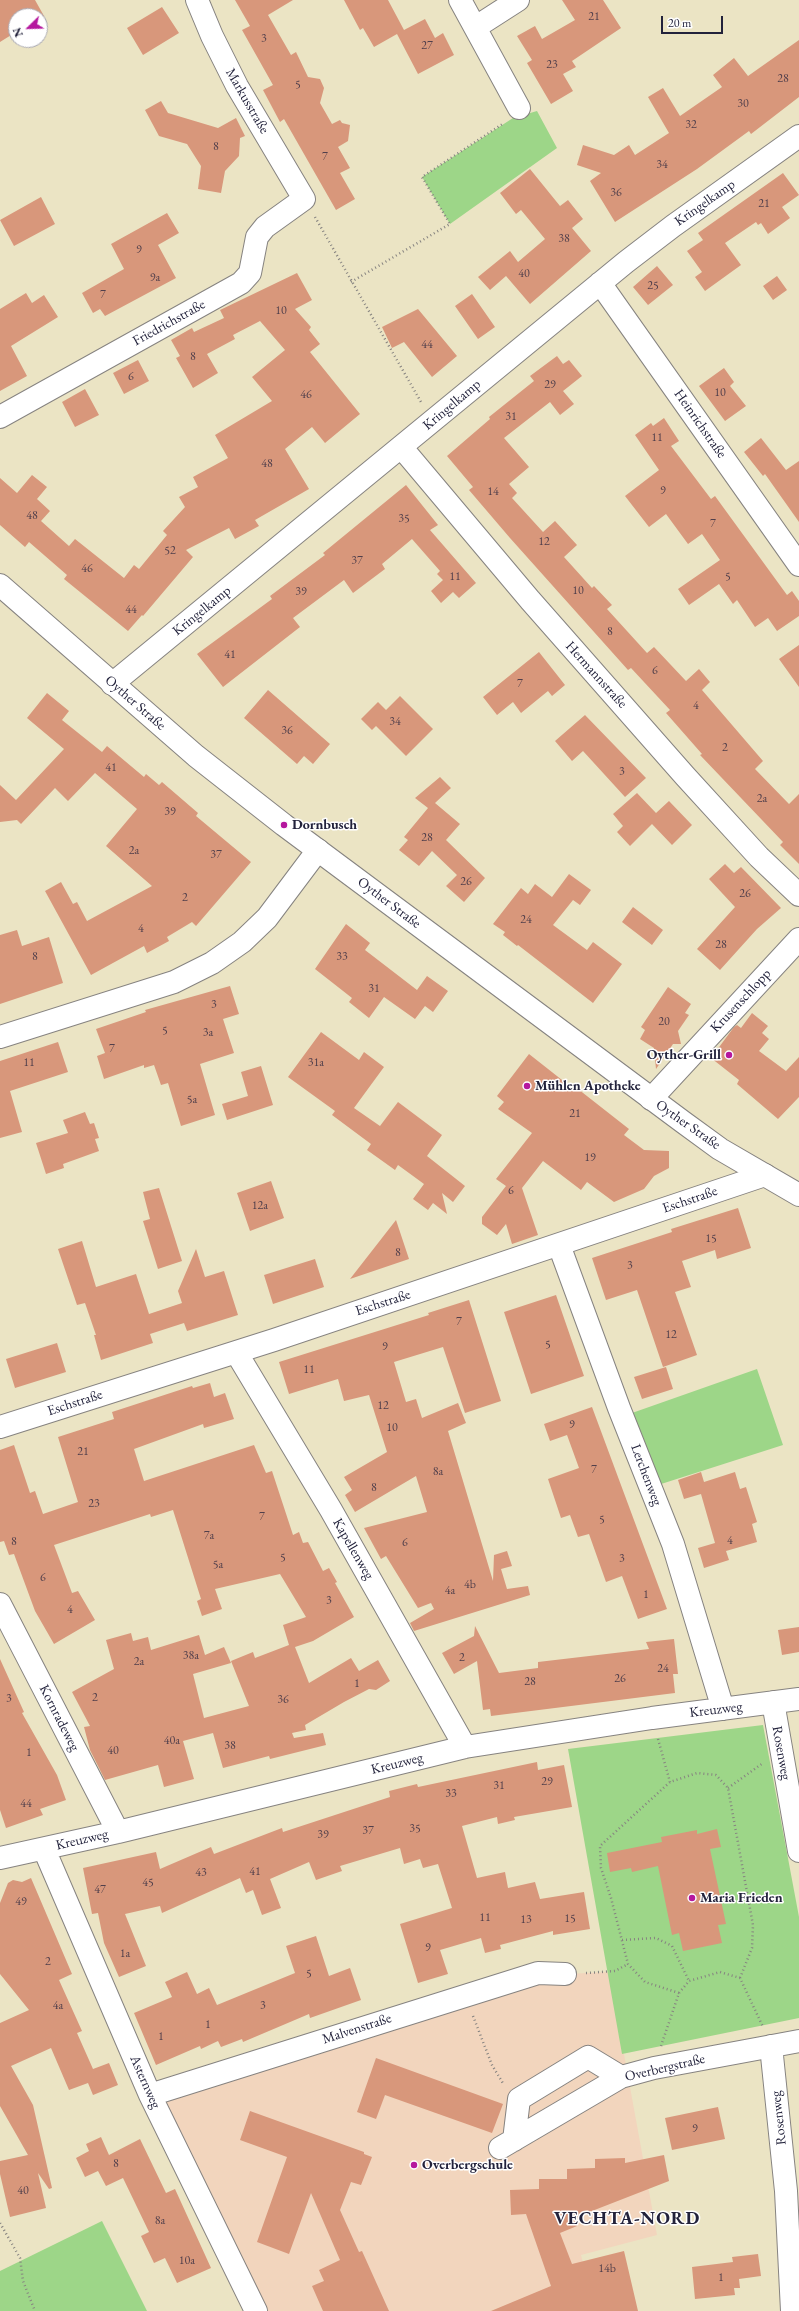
<!DOCTYPE html>
<meta charset="utf-8">
<style>
body{margin:0}
#map{position:relative;width:799px;height:2311px;overflow:hidden;background:#ebe4c4;font-family:"EB Garamond",serif}
canvas{display:block}
.north{position:absolute;left:8px;top:8px;width:40px;height:40px;box-sizing:border-box;background:#fff;border:1px solid #a7a7b1;border-radius:50%;rotate:247deg;font-size:11px;font-weight:700;line-height:16px;text-align:center;color:#22223b}
.north::after{content:'';display:block;margin:auto;width:14px;height:18px;background:#b5179e;clip-path:polygon(50% 0,100% 100%,50% 72%,0 100%)}
.scale{position:absolute;left:661px;top:16px;width:62px;height:18px;box-sizing:border-box;border:2px solid #22223b;border-top:0;padding-left:5px;font-size:12px;line-height:14px;white-space:nowrap;color:#22223b;-webkit-text-stroke:3px #fff;paint-order:stroke}
</style>
<div id="map">
<canvas width="799" height="2311"></canvas>
<div class="north">N</div>
<div class="scale">20 m</div>
</div>
<script>
const c = document.querySelector('canvas').getContext('2d');
c.lineJoin = 'round';
function fillPath(path, color) { c.fillStyle = color; c.fill(path, 'evenodd'); }
const poly = rows => new Path2D(rows.map(r => 'M' + r).join(''));
function trace(path, color, width, dash) { c.strokeStyle = color; c.lineWidth = width; c.lineCap = dash ? 'butt' : 'round'; c.setLineDash(dash || []); c.stroke(path); }
function write(font, color, halo, rows, align = 'center') {
  c.font = font + ' "EB Garamond",serif'; c.lineWidth = 3; c.setLineDash([]); c.textBaseline = 'middle'; c.strokeStyle = halo; c.fillStyle = color; for (const [text, x, y, turn = 0] of rows) {
    c.save(); c.translate(x, y); c.rotate((+turn || 0) * Math.PI / 180); c.textAlign = isNaN(turn) ? turn : align; if (halo) c.strokeText(text, 0, 0); c.fillText(text, 0, 0); c.restore();
  }
}
fillPath(poly([
 [609,1972,657,2235,581,2255,595,2311,256,2311,150,2095,565,1974]
]), '#f2d5bd');
fillPath(poly([
 [537,111,557,148,450,224,422,177,513,118],
 [757,1369,783,1445,658,1485,632,1413],
 [763,1725,799,1917,799,2018,622,2054,568,1749],
 [102,2221,147,2311,0,2311,0,2271]
]), '#9dd688');
fillPath(poly([
 [0,0,35,0,44,16,40,19,40,16,16,16,16,32,0,42],
 [235,0,293,0,268,15,291,55,296,52,308,77,320,79,324,88,320,103,332,124,340,120,342,123,350,125,348,141,338,147,350,168,340,173,355,199,336,210,284,119,280,122,263,90,273,85,242,30,250,26],
 [344,0,388,0,404,30,425,19,435,38,443,33,454,55,418,74,397,34,374,47,363,28,360,30],
 [562,0,603,0,621,28,572,61,576,67,563,74,573,91,551,104,527,63,532,60,517,36,535,26,542,39,575,20],
 [162,7,179,33,143,55,127,28],
 [799,40,799,97,751,134,749,131,697,169,615,222,590,181,601,173,577,165,583,145,614,155,629,145,635,155,669,133,648,97,663,88,680,116,722,87,713,75,734,58,748,76],
 [161,101,168,113,218,128,236,118,245,136,240,138,239,156,225,171,221,193,198,189,201,166,187,144,159,136,145,110],
 [530,169,560,206,568,200,583,219,572,228,591,251,530,304,506,276,490,290,478,277,510,251,518,262,545,239,521,210,516,214,500,193],
 [783,173,799,195,782,207,790,218,768,234,761,223,758,225,756,222,725,243,741,265,705,291,695,277,702,272,687,251,703,240,698,233],
 [41,197,55,224,14,246,0,220],
 [167,213,179,233,158,245,176,278,105,316,100,309,93,313,82,293,124,269,111,244],
 [657,266,673,285,648,305,633,287],
 [297,273,312,300,295,309,311,327,309,330,320,344,310,352,360,414,325,443,312,427,285,449,309,489,255,520,259,526,235,539,229,528,186,550,193,557,143,616,142,615,128,631,64,579,67,575,29,542,25,547,0,525,0,478,17,493,32,475,47,487,37,499,50,511,41,521,69,546,75,539,124,578,134,565,139,569,167,535,163,531,185,507,179,497,198,487,193,477,228,458,215,435,272,401,252,377,285,350,260,321,233,335,235,339,207,354,218,373,193,388,176,358,180,356,171,340,192,328,194,332,224,318,220,310],
 [777,276,787,290,773,300,763,286],
 [26,293,32,303,44,295,58,317,11,346,27,376,0,391,0,309],
 [472,294,495,327,478,339,455,306],
 [418,309,457,356,432,377,404,342,392,348,382,327],
 [557,356,563,364,569,360,582,376,563,391,574,404,560,415,550,402,504,438,529,467,509,484,517,493,512,498,543,532,555,521,577,545,564,557,592,588,594,586,612,605,607,609,647,653,654,647,686,681,699,669,710,682,702,690,763,761,755,769,789,804,799,794,799,864,780,845,783,842,700,755,702,754,666,713,670,710,631,668,628,670,510,538,469,490,473,487,447,456,490,419,489,417,534,381,530,376],
 [138,360,149,381,124,394,113,373],
 [724,368,734,382,730,386,746,406,725,421,699,386],
 [85,389,99,415,75,427,62,402],
 [664,418,679,441,671,446,711,499,715,496,787,595,792,591,799,601,799,616,777,631,768,618,755,627,737,600,733,604,719,584,689,605,678,589,720,560,702,534,688,544,666,514,649,527,625,496,659,470,635,435,651,423,653,426],
 [761,438,786,470,799,461,799,522,765,474,763,476,744,452],
 [406,485,438,525,430,530,476,583,459,598,453,592,441,603,431,591,443,580,437,574,440,571,412,539,382,564,385,569,353,593,344,580,293,618,300,627,223,687,197,654,272,599,270,596,325,555,323,553],
 [799,645,799,687,779,659],
 [539,652,565,685,552,696,548,691,521,713,513,702,497,715,483,697],
 [268,690,330,744,313,764,304,756,297,764,244,718],
 [47,693,69,711,62,720,102,752,107,746,144,777,146,774,159,785,162,782,198,813,196,816,251,862,196,926,192,922,167,937,169,941,147,953,144,946,91,975,45,891,61,882,73,904,77,902,87,921,152,886,106,846,137,809,95,773,68,801,55,788,21,824,17,820,0,822,0,785,16,800,64,749,27,718],
 [400,696,433,729,406,756,376,726,372,730,361,719,378,702,386,710],
 [585,715,646,778,625,797,583,751,572,761,555,741],
 [440,777,451,788,435,803,460,824,446,840,485,878,464,902,446,886,457,875,432,851,419,866,399,850,408,840,404,837,428,808,415,798],
 [637,793,656,813,669,801,692,825,672,845,652,824,630,846,617,832,623,826,613,814],
 [725,864,734,873,741,867,781,908,757,929,720,970,697,949,735,907,709,879],
 [569,874,591,890,580,905,573,900,553,925,587,950,593,942,622,964,593,1003,518,945,517,946,503,935,505,932,493,924,521,888,528,894,535,884,552,897],
 [633,907,663,930,652,945,622,922],
 [346,924,370,943,365,950,417,990,427,976,448,991,433,1012,425,1006,415,1019,384,997,369,1018,349,1002,352,998,315,969],
 [17,930,22,946,49,937,63,983,0,1004,0,935],
 [230,986,239,1014,223,1019,234,1053,200,1064,215,1115,181,1126,168,1083,161,1085,154,1065,144,1068,144,1065,104,1079,97,1056,105,1053,96,1029,146,1012,145,1010],
 [668,987,691,1004,685,1013,689,1015,678,1031,681,1044,673,1044,656,1069,654,1048,640,1039,645,1030,641,1027],
 [752,1013,768,1026,762,1033,769,1039,759,1051,786,1071,799,1057,799,1097,778,1119,737,1084,739,1080,711,1058,734,1027,737,1025,741,1028],
 [321,1032,359,1060,364,1052,384,1067,354,1108,380,1126,398,1102,442,1135,427,1156,465,1186,453,1202,442,1193,447,1214,433,1203,428,1210,413,1199,424,1184,398,1165,395,1170,367,1150,371,1144,332,1115,335,1111,288,1077],
 [58,1042,68,1072,10,1091,22,1132,0,1138,0,1061],
 [529,1054,576,1091,578,1089,629,1129,624,1135,644,1150,669,1151,669,1168,654,1176,644,1189,614,1202,587,1182,581,1190,543,1161,522,1188,538,1235,512,1244,506,1224,497,1235,482,1224,482,1217,506,1186,496,1179,532,1133,498,1109,504,1102,497,1096],
 [261,1066,273,1105,227,1120,222,1104,248,1096,241,1072],
 [85,1112,90,1124,94,1123,99,1138,95,1139,99,1151,63,1164,64,1168,46,1174,36,1143,68,1133,63,1120],
 [271,1181,284,1218,250,1231,237,1193],
 [159,1188,182,1261,158,1269,143,1221,150,1219,143,1192],
 [738,1208,751,1248,717,1259,715,1250,682,1261,691,1287,675,1292,697,1355,663,1367,637,1290,606,1300,592,1258,672,1232,671,1229],
 [396,1220,409,1259,350,1279],
 [82,1241,96,1287,136,1274,149,1314,182,1303,178,1291,196,1249,205,1277,224,1271,238,1315,187,1331,184,1323,150,1334,153,1343,101,1360,94,1335,96,1335,85,1303,77,1305,58,1249],
 [315,1259,324,1287,273,1304,264,1275],
 [556,1295,584,1376,531,1394,504,1312],
 [469,1300,501,1401,465,1413,443,1347,394,1362,406,1402,416,1399,422,1418,458,1403,466,1423,448,1431,493,1581,494,1555,507,1551,512,1566,501,1569,507,1589,528,1586,530,1595,414,1631,410,1623,434,1609,431,1603,418,1608,386,1556,381,1559,364,1528,427,1512,416,1476,355,1512,345,1495,352,1490,344,1477,387,1452,369,1395,344,1401,338,1379,289,1394,279,1362,429,1315,428,1313],
 [57,1343,66,1372,15,1388,6,1359],
 [666,1367,673,1389,642,1399,634,1377],
 [210,1383,214,1397,225,1393,234,1419,204,1428,203,1424,134,1449,144,1481,254,1445,266,1473,272,1471,293,1535,299,1532,303,1543,308,1542,323,1571,329,1568,337,1582,335,1583,354,1617,313,1641,295,1647,309,1683,351,1658,359,1671,378,1660,390,1681,376,1690,369,1689,344,1702,305,1725,306,1730,292,1733,294,1738,323,1733,326,1745,270,1759,269,1756,223,1768,213,1733,183,1741,194,1779,164,1787,158,1765,105,1780,90,1750,84,1727,90,1726,72,1692,114,1669,106,1640,131,1633,133,1641,148,1637,151,1650,199,1635,205,1655,224,1647,231,1663,193,1674,204,1718,249,1706,231,1661,253,1652,255,1658,289,1645,283,1625,306,1617,280,1574,215,1589,222,1609,202,1616,197,1601,201,1599,173,1510,151,1517,150,1514,54,1545,72,1593,78,1591,95,1620,54,1644,35,1611,14,1554,9,1555,4,1541,0,1542,0,1450,14,1445,30,1493,35,1491,43,1514,78,1502,58,1437,114,1419,112,1412,192,1386,193,1388],
 [592,1407,667,1609,638,1619,622,1576,606,1582,589,1534,578,1537,570,1515,561,1518,548,1479,579,1468,567,1435,550,1441,544,1424],
 [701,1472,704,1482,735,1472,740,1489,746,1487,757,1522,752,1524,757,1542,726,1551,729,1560,704,1568,698,1548,715,1543,701,1494,684,1499,678,1480],
 [475,1626,499,1673,538,1668,538,1662,649,1649,646,1642,674,1639,678,1674,673,1674,675,1693,491,1716,490,1709,483,1710,477,1661,454,1674,442,1653,474,1636],
 [799,1627,799,1652,782,1655,778,1630],
 [0,1659,24,1712,22,1713,57,1775,66,1800,40,1809,43,1815,6,1828,0,1810],
 [537,1762,538,1770,564,1765,572,1807,514,1817,515,1820,498,1824,497,1817,462,1826,477,1878,505,1872,508,1888,535,1882,540,1899,584,1892,590,1929,553,1935,553,1931,500,1945,501,1949,485,1953,481,1938,440,1950,448,1974,418,1983,400,1924,452,1908,438,1864,423,1868,420,1859,404,1864,400,1848,340,1866,342,1871,316,1880,309,1862,270,1879,281,1908,262,1915,253,1890,246,1893,240,1878,162,1913,160,1906,125,1914,146,1966,119,1977,104,1943,98,1913,92,1914,83,1868,156,1852,160,1869,211,1847,214,1854,282,1828,283,1832,390,1797,389,1791,417,1784,418,1787],
 [717,1829,721,1847,710,1849,726,1924,718,1925,722,1943,683,1951,679,1933,672,1935,658,1866,632,1872,631,1868,610,1872,607,1853,662,1842,661,1837,697,1830,697,1834],
 [31,1878,72,1974,59,1980,82,2031,77,2033,93,2069,109,2063,118,2085,93,2095,88,2083,69,2090,51,2048,11,2066,33,2105,52,2188,49,2189,38,2173,46,2208,10,2217,0,2174,0,2161,28,2155,0,2106,0,2023,29,2010,0,1974,0,1903,8,1883,13,1880,22,1882],
 [316,1936,329,1976,350,1968,361,2000,310,2018,309,2014,243,2042,242,2039,221,2047,218,2041,201,2049,200,2046,156,2065,134,2013,172,1997,165,1982,187,1972,197,1994,209,1988,217,2005,295,1973,286,1946],
 [376,2058,503,2104,492,2133,385,2095,376,2119,357,2112],
 [718,2107,725,2139,672,2150,665,2118],
 [250,2111,364,2152,364,2154,372,2157,361,2185,351,2182,340,2210,359,2252,362,2251,389,2311,323,2311,312,2286,324,2281,319,2270,340,2260,311,2193,289,2254,257,2242,287,2157,240,2140],
 [101,2137,109,2155,140,2139,166,2193,175,2189,211,2268,177,2283,165,2258,154,2263,141,2236,149,2232,123,2178,106,2186,98,2171,85,2177,76,2158,89,2151,86,2144],
 [664,2155,669,2181,574,2218,577,2226,560,2233,572,2264,624,2251,638,2311,491,2311,551,2286,526,2214,511,2215,510,2190,539,2189,539,2179,567,2179,567,2169,595,2168,595,2159,625,2158,625,2163],
 [758,2254,761,2276,739,2279,740,2288,734,2288,735,2295,695,2299,692,2267,733,2262,732,2257]
]), '#d8977b');
const minor = poly([
 [460,0,519,108],
 [476,27,518,0],
 [600,283,799,565],
 [0,417,241,283,250,273,257,237,265,227,304,199,237,86,212,36,197,0],
 [402,448,530,600,685,776,759,857,799,895],
 [112,684,626,262,673,226,799,136],
 [0,1037,174,982,212,963,242,942,267,918,318,850],
 [651,1099,799,939],
 [559,1245,619,1408,673,1544,723,1709],
 [236,1352,331,1510,465,1747],
 [0,1427,274,1340,765,1175],
 [0,1604,118,1832],
 [773,1702,799,1851],
 [44,1849,150,2095,256,2311],
 [0,1858,118,1832,465,1747,652,1718,799,1699],
 [771,2046,786,2191,792,2311],
 [150,2095,538,1973,565,1974],
 [514,2140,519,2099,588,2057,621,2077],
 [500,2148,621,2077,654,2068,799,2041]
]);
const major = poly([
 [0,585,196,756,284,825,683,1122,720,1149,799,1195]
]);
trace(minor, '#868380', 24);
trace(major, '#868380', 24);
trace(poly([
 [315,217,421,402],
 [351,282,450,224,422,177,504,123],
 [658,1739,670,1782],
 [728,1788,763,1763],
 [622,1940,656,1938,672,1946,689,1981],
 [586,1973,615,1971,628,1964],
 [679,1993,645,1982,628,1964,611,1898,601,1868,600,1846,670,1782,697,1773,716,1775,728,1788,753,1925,752,1948,740,1978],
 [473,2016,492,2065,504,2085],
 [661,2046,679,1993,689,1981,720,1972,740,1978,763,2027],
 [0,2223,20,2258,23,2281,35,2311]
]), '#868380', 2.5, [1, 3]);
trace(minor, '#fff', 22);
trace(major, '#fff', 22);
for (const [x, y, r, color] of [
 [284,825,4,"#b5179e"],
 [729,1055,4,"#b5179e"],
 [527,1086,4,"#b5179e"],
 [692,1898,4,"#b5179e"],
 [414,2165,4,"#b5179e"]
]) { const dot = new Path2D(); dot.arc(x, y, r, 0, 2 * Math.PI); c.fillStyle = color; c.fill(dot); trace(dot, '#fff', 1.5); }
write('12px', '#503f4b', null, [
 ["21",594,17],
 ["3",264,39],
 ["27",427,46],
 ["23",552,65],
 ["28",783,79],
 ["5",298,85],
 ["30",743,104],
 ["32",691,125],
 ["8",216,147],
 ["7",325,157],
 ["34",662,165],
 ["36",616,193],
 ["21",764,204],
 ["38",564,239],
 ["9",139,250],
 ["40",524,274],
 ["9a",155,278],
 ["25",653,286],
 ["7",103,295],
 ["10",281,311],
 ["44",427,345],
 ["8",193,357],
 ["6",131,377],
 ["29",550,385],
 ["10",720,393],
 ["46",306,395],
 ["31",511,417],
 ["11",657,438],
 ["48",267,464],
 ["9",663,491],
 ["14",493,492],
 ["48",32,516],
 ["35",404,519],
 ["7",713,524],
 ["12",544,542],
 ["52",170,551],
 ["37",357,561],
 ["46",87,569],
 ["11",455,577],
 ["5",728,577],
 ["10",578,591],
 ["39",301,592],
 ["44",131,610],
 ["8",610,632],
 ["41",230,655],
 ["6",655,671],
 ["7",520,684],
 ["4",696,706],
 ["34",395,722],
 ["36",287,731],
 ["2",725,748],
 ["41",111,768],
 ["3",622,772],
 ["2a",762,799],
 ["39",170,812],
 ["28",427,838],
 ["2a",134,851],
 ["37",216,855],
 ["26",466,882],
 ["26",745,894],
 ["2",185,898],
 ["24",526,920],
 ["4",141,929],
 ["28",721,945],
 ["8",35,957],
 ["33",342,957],
 ["31",374,989],
 ["3",214,1005],
 ["20",664,1022],
 ["5",165,1031],
 ["3a",208,1033],
 ["7",112,1049],
 ["11",29,1063],
 ["31a",316,1063],
 ["5a",192,1100],
 ["21",575,1114],
 ["19",590,1158],
 ["6",511,1191],
 ["12a",260,1206],
 ["15",711,1239],
 ["8",398,1253],
 ["3",630,1266],
 ["7",459,1322],
 ["12",671,1335],
 ["5",548,1345],
 ["9",385,1347],
 ["11",309,1370],
 ["12",383,1406],
 ["9",572,1425],
 ["10",392,1428],
 ["21",83,1452],
 ["7",594,1470],
 ["8a",438,1472],
 ["8",374,1488],
 ["23",94,1504],
 ["7",262,1517],
 ["5",602,1520],
 ["7a",209,1536],
 ["4",730,1541],
 ["8",14,1542],
 ["6",405,1543],
 ["5",283,1558],
 ["3",622,1559],
 ["5a",218,1565],
 ["6",43,1578],
 ["4b",470,1585],
 ["4a",450,1591],
 ["1",646,1595],
 ["3",329,1601],
 ["4",70,1610],
 ["38a",191,1656],
 ["2",462,1658],
 ["2a",139,1662],
 ["24",663,1669],
 ["26",620,1679],
 ["28",530,1682],
 ["1",357,1684],
 ["2",95,1698],
 ["3",9,1699],
 ["36",283,1700],
 ["40a",172,1741],
 ["38",230,1746],
 ["40",113,1751],
 ["1",29,1753],
 ["29",547,1782],
 ["31",499,1786],
 ["33",451,1794],
 ["44",26,1804],
 ["35",415,1829],
 ["37",368,1831],
 ["39",323,1835],
 ["41",255,1872],
 ["43",201,1873],
 ["45",148,1883],
 ["47",100,1890],
 ["49",21,1902],
 ["11",485,1918],
 ["15",570,1919],
 ["13",526,1920],
 ["9",428,1948],
 ["1a",125,1954],
 ["2",48,1962],
 ["5",309,1974],
 ["4a",58,2006],
 ["3",263,2006],
 ["1",208,2025],
 ["1",161,2037],
 ["9",695,2129],
 ["8",116,2164],
 ["40",23,2191],
 ["8a",160,2221],
 ["10a",187,2261],
 ["14b",607,2269],
 ["1",721,2278]
]);
write('14px', '#22223b', '#fff', [
 ["Markusstraße",247,101,60],
 ["Kringelkamp",705,203,-35],
 ["Friedrichstraße",169,323,-29],
 ["Kringelkamp",452,405,-40],
 ["Heinrichstraße",700,424,55],
 ["Kringelkamp",202,611,-39],
 ["Hermannstraße",596,675,48],
 ["Oyther Straße",135,703,41],
 ["Oyther Straße",389,903,37],
 ["Krusenschlopp",741,1001,-47],
 ["Oyther Straße",688,1125,35],
 ["Eschstraße",690,1200,-19],
 ["Eschstraße",383,1303,-18],
 ["Eschstraße",75,1403,-18],
 ["Lerchenweg",646,1475,69],
 ["Kapellenweg",353,1549,60],
 ["Kreuzweg",716,1710,-7],
 ["Kornradeweg",59,1718,63],
 ["Rosenweg",781,1753,80],
 ["Kreuzweg",397,1764,-14],
 ["Kreuzweg",82,1840,-13],
 ["Malvenstraße",357,2029,-18],
 ["Overbergstraße",665,2068,-13],
 ["Asternweg",145,2082,66],
 ["Rosenweg",779,2118,-96]
]);
write('bold 14px', '#22223b', '#fff', [
 ["Dornbusch",292,825],
 ["Oyther-Grill",721,1055,"right"],
 ["Mühlen Apotheke",535,1086],
 ["Maria Frieden",700,1898],
 ["Overbergschule",422,2165]
], 'left');
c.letterSpacing = '1px';
write('bold 18px', '#22223b', '#fff', [
 ["VECHTA-NORD",627,2219]
]);
c.letterSpacing = '0px';
</script>
